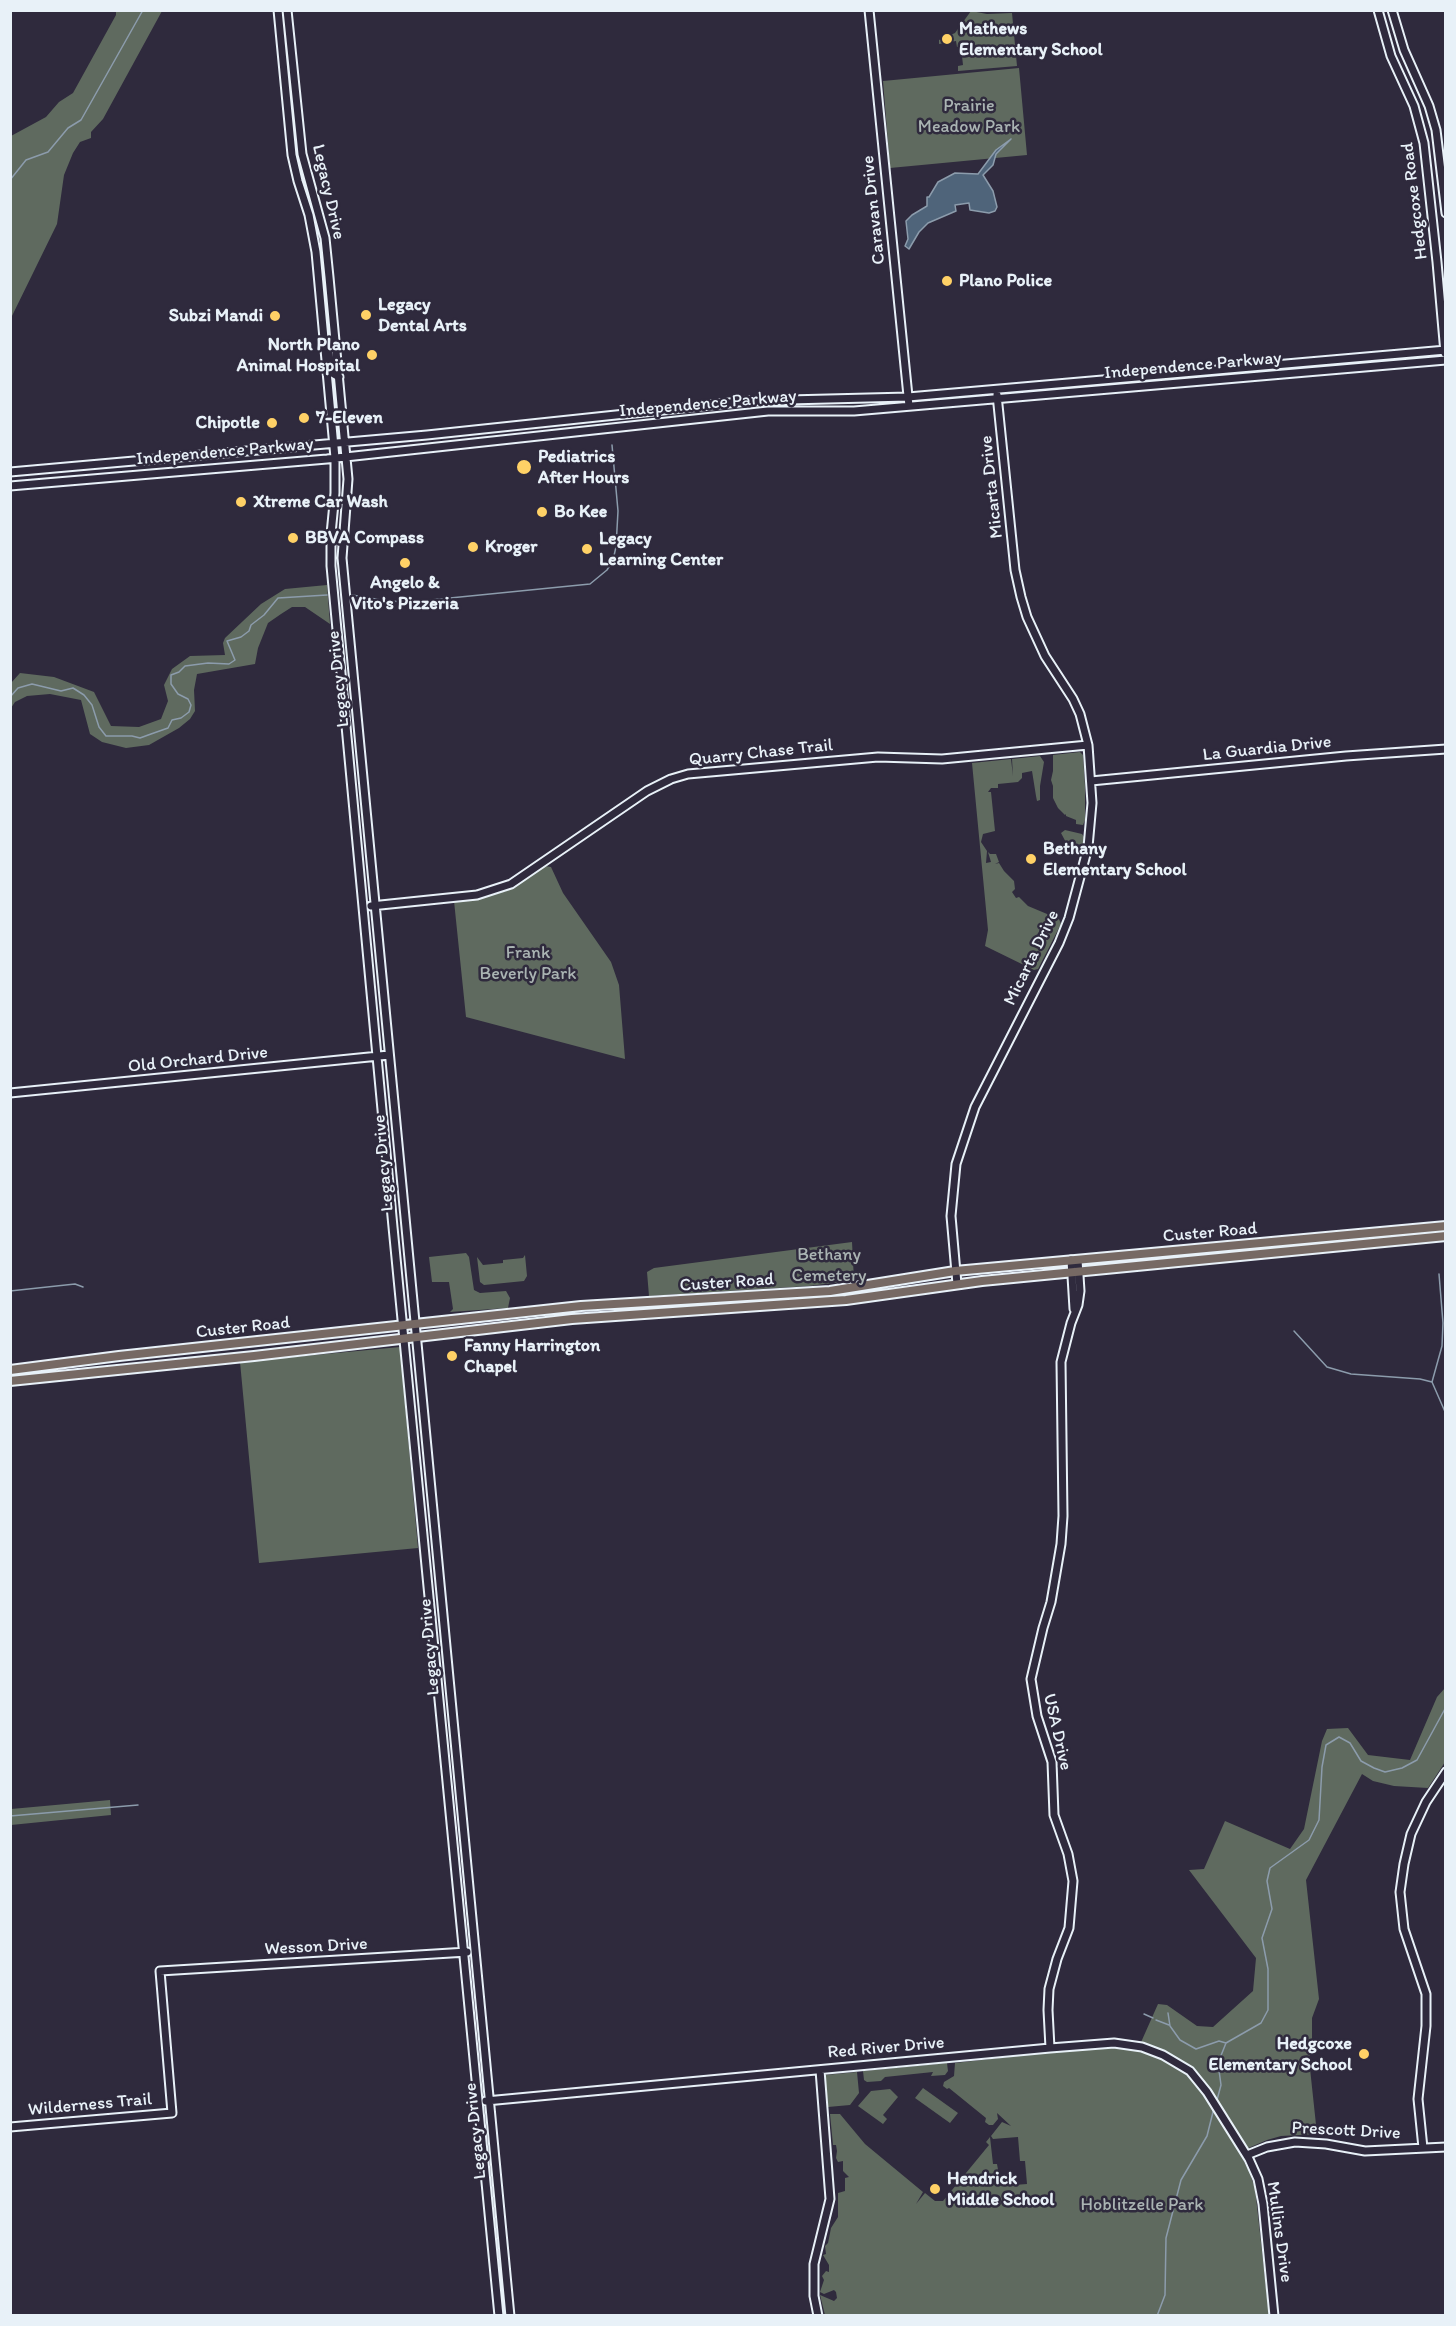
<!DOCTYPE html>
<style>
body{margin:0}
#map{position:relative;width:1456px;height:2326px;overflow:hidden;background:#2f2a3d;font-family:Itim,sans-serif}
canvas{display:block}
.frame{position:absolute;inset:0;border:12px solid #e8f1f8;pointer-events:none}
</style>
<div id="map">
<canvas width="1456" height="2326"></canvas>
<div class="frame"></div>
</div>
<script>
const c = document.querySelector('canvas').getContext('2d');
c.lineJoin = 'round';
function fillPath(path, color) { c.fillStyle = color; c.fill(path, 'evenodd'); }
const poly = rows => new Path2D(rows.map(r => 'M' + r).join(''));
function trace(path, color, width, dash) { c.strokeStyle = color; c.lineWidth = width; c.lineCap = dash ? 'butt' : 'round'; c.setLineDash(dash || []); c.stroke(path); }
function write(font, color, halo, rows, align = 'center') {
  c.font = font + ' Itim,sans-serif'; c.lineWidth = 5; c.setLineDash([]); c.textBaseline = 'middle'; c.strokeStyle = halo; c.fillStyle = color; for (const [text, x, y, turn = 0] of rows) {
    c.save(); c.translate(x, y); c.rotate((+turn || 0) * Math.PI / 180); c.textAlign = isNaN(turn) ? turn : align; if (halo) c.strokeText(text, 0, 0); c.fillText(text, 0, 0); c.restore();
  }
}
fillPath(poly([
 [116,11,162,11,103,119,91,132,91,138,80,142,73,153,64,175,57,224,11,318,11,136,46,117,59,102,73,93,116,15],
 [971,11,987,14,1012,13,1017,66,958,71,958,66,963,65,961,47,957,47,956,41,939,44,939,40,955,33],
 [1019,68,1027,155,890,168,883,81],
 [327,585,330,624,305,607,292,607,281,614,268,623,258,648,255,664,197,674,194,690,195,711,190,719,179,728,149,745,126,748,102,742,90,734,81,700,50,694,27,696,15,702,11,708,11,683,20,673,54,677,94,692,111,726,139,727,161,719,168,701,164,685,172,669,190,656,225,655,223,643,225,638,261,604,285,589],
 [1080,752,1083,755,1085,786,1085,820,1083,825,1076,824,1076,820,1066,816,1066,814,1065,815,1058,808,1053,798,1053,786,1051,780,1053,771,1053,755],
 [1040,756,1044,762,1040,786,1040,800,1037,801,1036,796,1032,771,1022,773,1022,778,1018,782,998,784,998,788,991,788,988,792,991,792,995,831,983,834,981,842,987,851,986,863,991,862,988,852,990,854,996,854,999,862,995,864,999,863,1004,871,1014,881,1015,889,1012,892,1016,898,1019,897,1028,906,1059,919,1061,924,1038,969,1034,970,985,946,988,930,972,763,1011,759,1013,776,1012,759],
 [1065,830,1082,834,1084,837,1081,856,1067,854,1070,850,1061,833],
 [545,866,551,867,563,893,611,962,619,985,625,1059,466,1017,454,901,479,898,506,891],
 [852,1242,854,1280,849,1281,809,1286,649,1296,647,1272,654,1268],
 [466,1253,469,1257,474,1290,480,1293,506,1291,510,1298,508,1308,450,1312,453,1309,449,1282,432,1282,429,1257],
 [525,1255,527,1276,524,1281,484,1285,480,1282,477,1257,483,1265,503,1263,503,1260,523,1258],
 [400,1347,418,1548,259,1563,240,1362],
 [1445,1688,1445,1762,1428,1788,1394,1786,1373,1781,1362,1774,1306,1880,1319,1999,1312,2018,1312,2049,1309,2059,1317,2134,1281,2136,1267,2140,1239,2152,1249,2171,1255,2188,1269,2315,825,2315,820,2295,834,2301,837,2298,836,2292,834,2290,824,2294,820,2292,824,2280,822,2276,826,2271,829,2272,829,2265,823,2255,826,2254,825,2246,828,2243,831,2228,838,2217,838,2193,845,2191,845,2178,849,2177,843,2171,843,2161,838,2162,836,2158,837,2151,836,2145,833,2145,830,2114,840,2114,865,2144,923,2192,916,2204,925,2193,935,2201,943,2201,989,2145,986,2142,990,2137,993,2164,997,2164,1001,2186,1027,2184,1025,2161,1020,2161,1018,2137,993,2139,991,2136,1002,2122,1011,2126,997,2113,998,2119,993,2125,989,2125,985,2122,986,2118,949,2088,947,2089,943,2086,944,2082,954,2076,955,2063,1105,2046,1138,2049,1158,2004,1167,2005,1197,2026,1213,2027,1253,1991,1256,1958,1189,1870,1204,1869,1225,1821,1290,1849,1304,1829,1322,1741,1327,1729,1348,1728,1368,1755,1410,1760,1437,1697],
 [110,1800,111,1815,11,1825,11,1809],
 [947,2063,948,2071,945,2075,931,2076,933,2072,885,2077,881,2081,867,2082,864,2080,863,2071],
 [857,2072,859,2093,850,2105,828,2107,825,2075],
 [923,2088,958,2113,950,2123,915,2098],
 [890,2089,898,2097,883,2115,887,2119,883,2124,858,2106,871,2091]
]), '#5f6a5f');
const water = poly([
 [1011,139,996,154,993,165,983,175,993,191,997,207,995,211,989,213,970,210,969,203,955,205,956,211,928,223,919,232,909,249,905,246,908,239,906,221,912,215,927,206,927,197,929,197,938,182,955,173,978,174,996,150,1011,139]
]);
fillPath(water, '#4f647a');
trace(water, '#8c9cac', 1.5);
trace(poly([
 [10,180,26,160,48,152,68,128,81,120,143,10],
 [352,595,387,601,410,602,590,584,607,570,613,560,616,547,618,511,612,445],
 [10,697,18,688,32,684,61,691,73,688,84,695,92,705,99,727,106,736,132,736,140,738,151,734,168,728,172,720,181,718,189,712,191,705,188,699,178,694,171,684,171,675,179,672,185,666,208,663,229,664,235,660,227,641,241,637,249,631,251,625,264,615,278,598,327,595],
 [1439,1274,1443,1323,1442,1346,1432,1382,1446,1414],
 [10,1291,75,1284,83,1287],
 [1294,1331,1327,1367,1351,1374,1420,1379,1432,1382],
 [10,1816,138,1805],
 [1168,2013,1170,2026,1180,2040,1196,2049,1219,2041,1226,2043],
 [1144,2014,1153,2018],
 [1156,2020,1169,2025],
 [1217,2100,1221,2085,1218,2063,1226,2043,1261,2023,1268,2010,1268,1969,1262,1938,1272,1909,1267,1881,1270,1868,1309,1840,1319,1820,1322,1767,1326,1745,1339,1737,1350,1743,1361,1761,1374,1768,1385,1772,1402,1768,1417,1760,1446,1707],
 [1157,2316,1165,2295,1166,2238,1181,2180,1207,2136,1214,2108]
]), '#8c9cac', 1.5);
const secondary = poly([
 [278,10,292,155,298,181,309,215,316,252,335,458,335,493,331,534,331,566,393,1227,499,2316],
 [287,10,302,154,325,238,329,277,348,479,342,558,510,2316],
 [869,10,909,406],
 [1378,10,1391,56,1414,106,1424,143,1437,262,1445,353],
 [1392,10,1404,50,1429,106,1436,130,1446,213],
 [329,354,332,373,339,377],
 [10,472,427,435,748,401,908,397,1446,350],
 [10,486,327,459,768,411,854,411,1446,360],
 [1091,781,1346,756,1446,749],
 [371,906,477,895,511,884,647,791,671,779,688,774,878,757,942,759,1088,745],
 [10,1093,389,1055],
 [1071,1260,1074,1309],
 [957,1284,951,1216,956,1164,975,1107,1059,943,1069,918,1088,847,1092,803,1088,745,1080,714,1073,699,1045,656,1027,617,1021,597,1015,570,997,395],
 [1050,2048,1048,2010,1049,1989,1057,1959,1069,1928,1073,1881,1068,1854,1054,1815,1052,1762,1037,1716,1031,1679,1043,1628,1051,1602,1061,1544,1063,1516,1061,1362,1071,1323,1078,1305,1080,1291,1078,1260],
 [486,2101,1050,2048,1114,2043,1142,2047,1163,2055,1190,2071,1207,2092,1249,2159,1258,2179,1263,2204,1274,2316],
 [10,2127,172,2113,160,1971,467,1952],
 [1423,2148,1418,2099,1426,2026,1426,1994,1404,1929,1400,1892,1404,1864,1411,1834,1426,1802,1446,1772],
 [1247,2155,1267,2147,1295,2142,1326,2144,1365,2151,1446,2147],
 [818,2316,814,2296,814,2264,830,2199,820,2070]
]);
const primary = poly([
 [10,1370,119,1356,581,1306,830,1291,955,1271,1446,1226],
 [10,1381,254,1356,572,1319,846,1300,982,1281,1446,1236]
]);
trace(secondary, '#e8f1f8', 11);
trace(primary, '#e8f1f8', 12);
trace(secondary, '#2f2a3d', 7);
trace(primary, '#766964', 8);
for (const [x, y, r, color] of [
 [947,39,6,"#ffd166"],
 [947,281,6,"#ffd166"],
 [366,315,6,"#ffd166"],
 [275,316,6,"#ffd166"],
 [372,355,6,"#ffd166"],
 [304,418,6,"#ffd166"],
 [272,423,6,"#ffd166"],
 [524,467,8,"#ffd166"],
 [241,502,6,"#ffd166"],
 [542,512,6,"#ffd166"],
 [293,538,6,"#ffd166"],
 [473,547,6,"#ffd166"],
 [587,549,6,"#ffd166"],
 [405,563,6,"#ffd166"],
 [1031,859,6,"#ffd166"],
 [452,1356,6,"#ffd166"],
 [1364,2054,6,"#ffd166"],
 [935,2189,6,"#ffd166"]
]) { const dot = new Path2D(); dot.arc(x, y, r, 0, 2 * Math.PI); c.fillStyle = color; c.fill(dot); trace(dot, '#2f2a3d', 2); }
write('bold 18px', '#e8f1f8', '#2f2a3d', [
 ["Mathews",959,29],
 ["Elementary School",959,50],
 ["Plano Police",959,281],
 ["Legacy",378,305],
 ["Dental Arts",378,326],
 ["Subzi Mandi",263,316,"right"],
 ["North Plano",360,345,"right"],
 ["Animal Hospital",360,366,"right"],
 ["7-Eleven",316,418],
 ["Chipotle",260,423,"right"],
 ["Pediatrics",538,457],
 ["After Hours",538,478],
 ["Xtreme Car Wash",253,502],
 ["Bo Kee",554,512],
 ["BBVA Compass",305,538],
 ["Legacy",599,539],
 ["Learning Center",599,560],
 ["Kroger",485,547],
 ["Angelo &",405,583,"center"],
 ["Vito's Pizzeria",405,604,"center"],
 ["Bethany",1043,849],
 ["Elementary School",1043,870],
 ["Fanny Harrington",464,1346],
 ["Chapel",464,1367],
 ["Hedgcoxe",1352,2044,"right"],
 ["Elementary School",1352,2065,"right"],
 ["Hendrick",947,2179],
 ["Middle School",947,2200]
], 'left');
write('18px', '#aab4b3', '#2f2a3d', [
 ["Prairie",969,106],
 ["Meadow Park",969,127],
 ["Frank",528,953],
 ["Beverly Park",528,974],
 ["Bethany",829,1255],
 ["Cemetery",829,1276],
 ["Hoblitzelle Park",1142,2205]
]);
write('18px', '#e8f1f8', '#2f2a3d', [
 ["Legacy Drive",328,192,77],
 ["Hedgcoxe Road",1415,201,-97],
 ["Caravan Drive",874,210,-96],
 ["Independence Parkway",1193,366,-5],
 ["Independence Parkway",708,404,-5],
 ["Independence Parkway",225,452,-5],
 ["Micarta Drive",992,487,-96],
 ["Legacy Drive",339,679,-96],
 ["La Guardia Drive",1267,749,-6],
 ["Quarry Chase Trail",761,753,-6],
 ["Micarta Drive",1032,958,-64],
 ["Old Orchard Drive",198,1060,-6],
 ["Legacy Drive",384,1163,-95],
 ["Custer Road",1210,1233,-5],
 ["Custer Road",727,1283,-4],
 ["Custer Road",243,1328,-6],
 ["Legacy Drive",430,1647,-95],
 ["USA Drive",1057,1732,77],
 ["Wesson Drive",316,1947,-3],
 ["Red River Drive",886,2048,-5],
 ["Wilderness Trail",90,2105,-5],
 ["Legacy Drive",476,2131,-96],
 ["Prescott Drive",1346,2131,3],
 ["Mullins Drive",1279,2232,82]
]);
</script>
